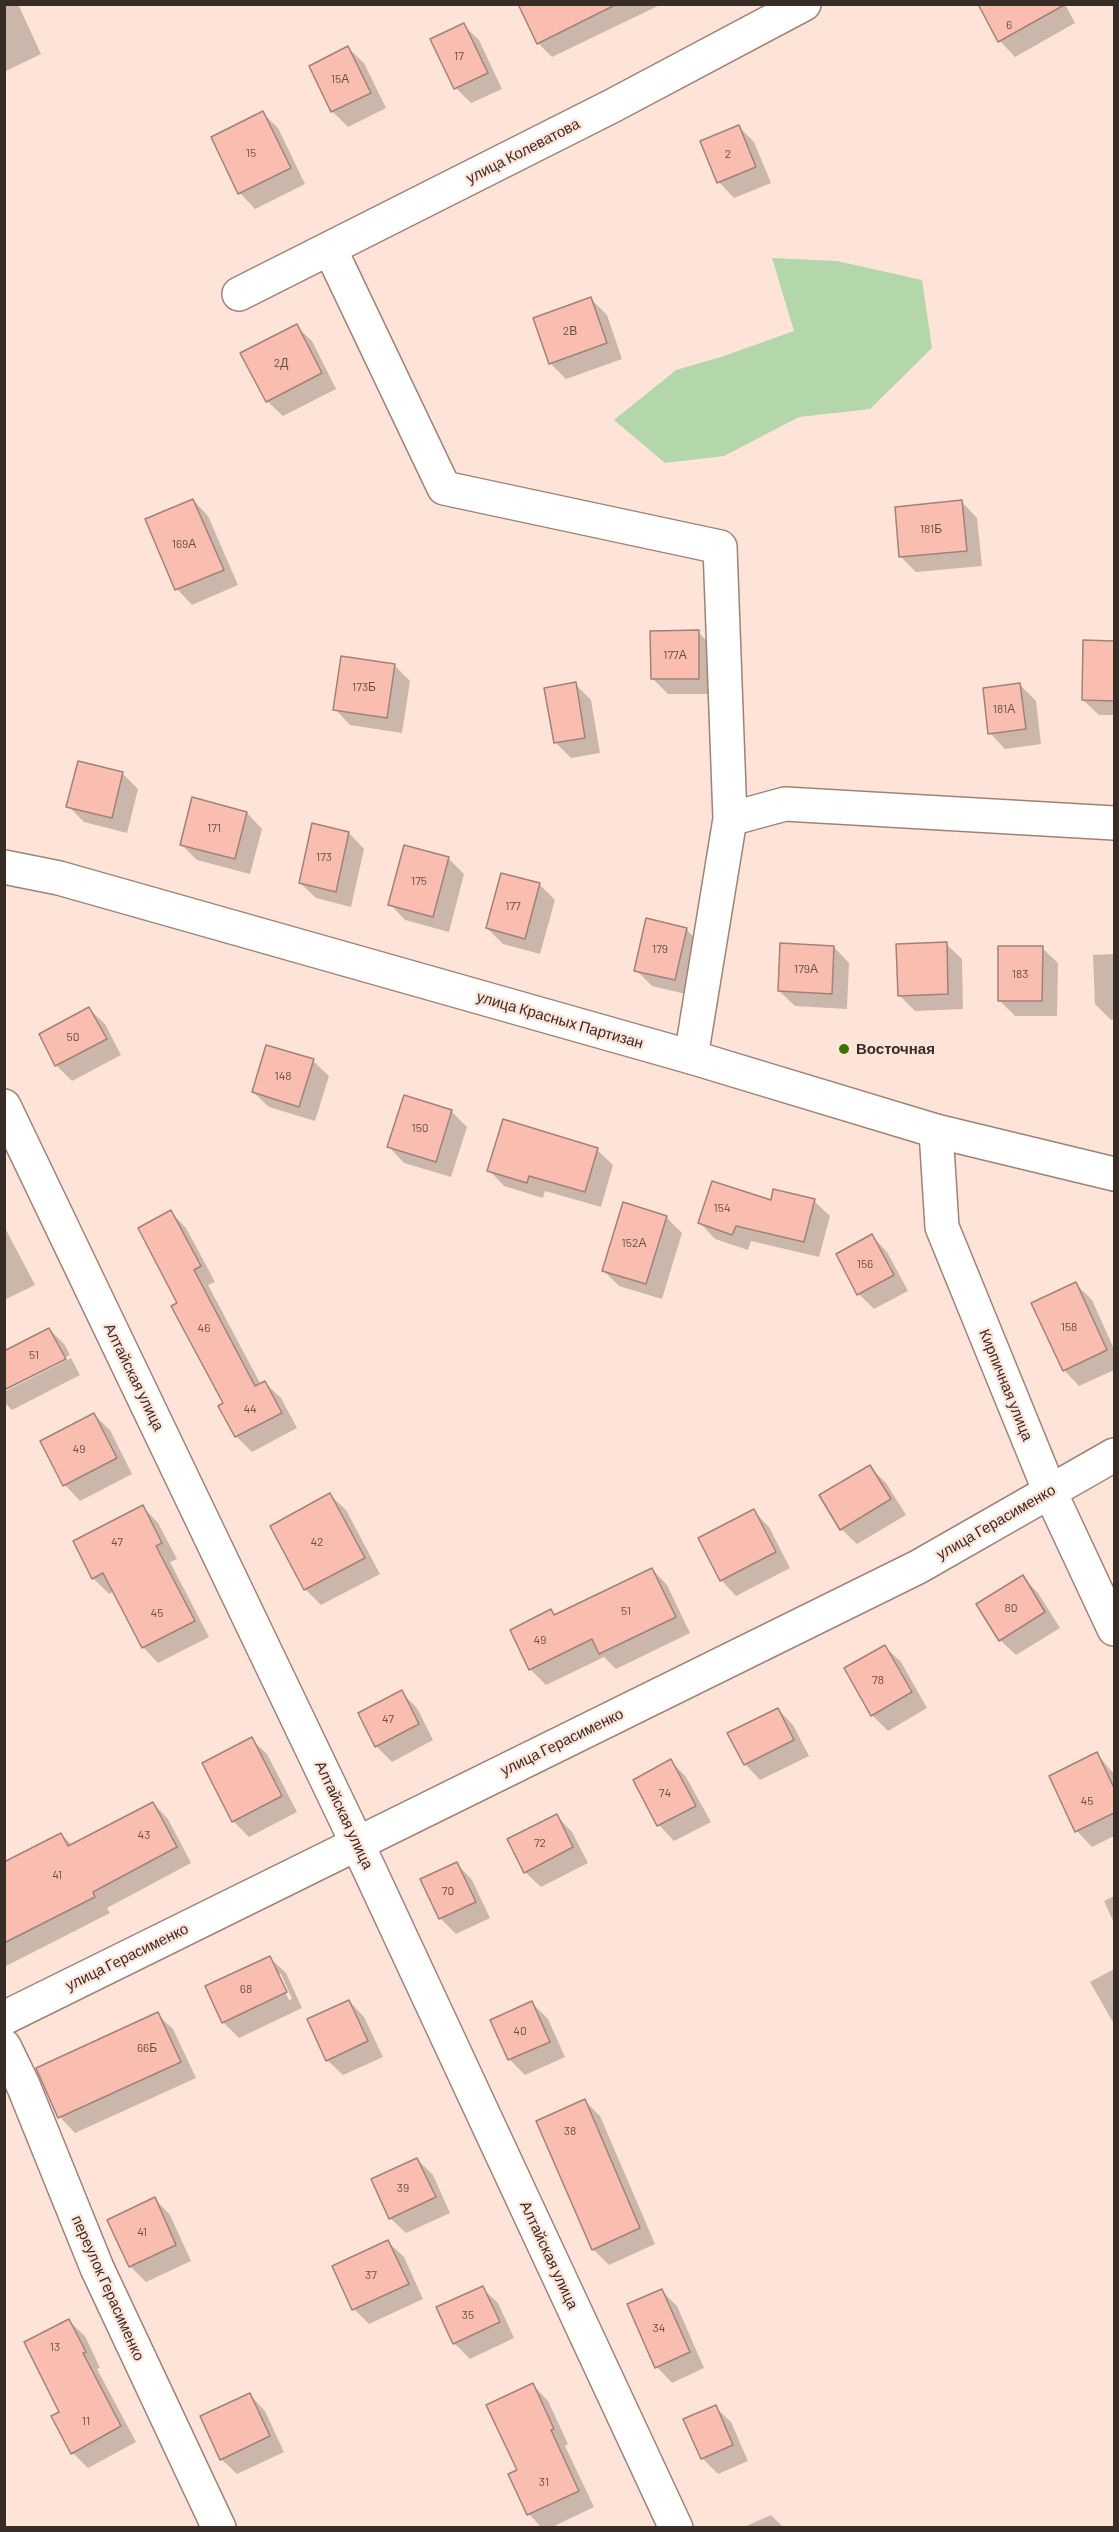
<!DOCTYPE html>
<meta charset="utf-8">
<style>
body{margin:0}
#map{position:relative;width:1119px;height:2532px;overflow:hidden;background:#fee4d8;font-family:Barlow,sans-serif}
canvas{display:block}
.frame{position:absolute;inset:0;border:6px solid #382c26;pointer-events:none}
</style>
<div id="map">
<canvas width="1119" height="2532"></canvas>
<div class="frame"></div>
</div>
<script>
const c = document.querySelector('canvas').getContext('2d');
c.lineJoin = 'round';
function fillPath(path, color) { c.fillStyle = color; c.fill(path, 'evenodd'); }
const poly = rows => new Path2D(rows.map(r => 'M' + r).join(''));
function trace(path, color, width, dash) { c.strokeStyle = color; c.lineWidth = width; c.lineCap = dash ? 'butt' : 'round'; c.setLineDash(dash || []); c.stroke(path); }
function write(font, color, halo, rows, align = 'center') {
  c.font = font + ' Barlow,sans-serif'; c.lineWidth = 4.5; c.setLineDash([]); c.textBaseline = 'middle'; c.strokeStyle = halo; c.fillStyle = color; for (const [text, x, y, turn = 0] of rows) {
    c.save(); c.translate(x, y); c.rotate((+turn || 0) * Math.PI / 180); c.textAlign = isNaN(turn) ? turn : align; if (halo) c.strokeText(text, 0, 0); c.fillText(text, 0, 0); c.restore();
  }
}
fillPath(poly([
 [772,258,837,261,922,280,932,348,870,409,799,417,724,456,665,463,614,420,676,370,724,356,794,331]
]), '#b3d6aa');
fillPath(poly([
 [4,4,18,4,41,54,4,72],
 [520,4,662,4,552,57,538,43],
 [987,4,1065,4,1075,23,1015,57,1000,41,981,8],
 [463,25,479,40,502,89,471,103,456,88],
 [348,48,364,63,386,108,348,127,332,111],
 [263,113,278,128,305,184,255,209,240,193],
 [738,126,754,142,771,183,734,198,719,182,702,142],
 [591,299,607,315,622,359,566,379,550,363],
 [296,326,312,341,336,389,283,416,267,401],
 [193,500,208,516,238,585,192,605,177,589,147,520],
 [962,502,977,518,982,566,916,572,901,557],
 [698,632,714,648,714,694,668,694,652,678],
 [1085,642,1114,642,1114,715,1099,715,1083,700],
 [394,665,410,681,402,733,350,725,335,709],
 [575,684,591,700,600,753,571,758,555,742],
 [1020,685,1036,701,1041,744,1005,749,990,733],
 [79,763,123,774,138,789,127,833,84,822,68,806],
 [247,813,262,829,250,874,197,860,182,845],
 [349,833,364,849,351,907,316,898,300,883],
 [405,847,449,859,464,874,449,932,405,920,390,904],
 [502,874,540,885,555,900,540,954,503,944,487,928],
 [686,929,701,945,690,995,652,986,636,970],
 [946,944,962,959,963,1009,915,1011,899,995],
 [834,947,849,963,847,1009,795,1006,779,991],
 [1042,948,1058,963,1057,1016,1015,1016,999,1000],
 [1114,954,1114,1019,1111,1020,1095,1004,1093,955],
 [89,1009,105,1024,121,1055,72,1081,57,1066,41,1035],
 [313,1061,329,1076,315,1121,269,1107,253,1092],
 [451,1111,467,1127,451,1177,404,1163,389,1147],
 [597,1150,613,1165,601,1207,545,1191,543,1198,504,1186,489,1170],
 [814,1201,830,1216,819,1257,751,1241,748,1250,715,1239,700,1223,772,1202],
 [171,1212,186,1228,215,1282,208,1285,261,1385,265,1383,281,1398,297,1428,252,1452,236,1436,220,1406,225,1404,179,1303],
 [666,1217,682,1233,662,1299,619,1286,603,1270],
 [4,1226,35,1285,4,1300],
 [872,1236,887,1252,908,1291,874,1309,859,1294],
 [1076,1284,1092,1300,1114,1349,1114,1370,1079,1386,1064,1370],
 [49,1329,65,1345,70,1355,4,1388],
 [71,1358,80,1375,12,1410,4,1402,4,1392],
 [94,1415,110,1430,132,1474,80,1501,65,1485,42,1442],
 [870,1467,886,1483,906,1515,857,1544,841,1529],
 [330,1495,346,1510,380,1574,321,1605,305,1589,272,1526],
 [143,1507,158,1523,177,1559,170,1562,209,1637,158,1663,143,1647,114,1591,109,1594,93,1578],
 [754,1511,769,1527,790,1568,736,1596,721,1580],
 [652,1569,667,1585,690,1633,616,1669,604,1657,546,1685,530,1669,551,1611,556,1616],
 [1023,1577,1038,1593,1060,1628,1016,1655,1000,1640],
 [885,1647,901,1662,927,1708,888,1731,872,1715],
 [401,1692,417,1708,433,1740,392,1762,376,1746],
 [778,1709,793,1725,809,1756,760,1780,745,1764],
 [251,1739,267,1754,297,1812,249,1837,233,1821],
 [1097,1754,1114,1774,1114,1836,1092,1847,1077,1831,1051,1777],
 [671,1761,686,1777,711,1822,674,1841,659,1825],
 [153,1803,168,1819,191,1863,107,1908,110,1913,4,1967,4,1884,61,1834,72,1845],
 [557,1816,572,1832,588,1863,541,1887,525,1872],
 [457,1864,472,1880,490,1918,456,1934,440,1918],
 [1114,1896,1114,1923,1104,1901],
 [270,1958,286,1973,302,2008,239,2038,223,2022],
 [277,1974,281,1974,292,1999,289,2000],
 [1114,1969,1114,2024,1090,1982],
 [349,2001,364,2017,383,2057,343,2075,327,2060],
 [532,2003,548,2019,565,2057,525,2075,509,2059],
 [157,2014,173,2029,196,2078,75,2133,60,2117],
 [584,2100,600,2116,655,2244,609,2265,593,2249],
 [417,2159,433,2175,450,2213,406,2233,390,2218],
 [155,2199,170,2215,191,2261,146,2282,130,2266],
 [388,2242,404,2257,423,2299,369,2324,354,2309],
 [482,2288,498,2303,514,2338,470,2359,454,2343],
 [662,2291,677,2306,704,2368,672,2383,657,2367],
 [69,2321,85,2336,100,2368,97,2369,136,2442,88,2468,73,2453,61,2413],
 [533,2385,548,2401,568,2444,565,2446,594,2507,550,2528,542,2528,529,2514,510,2474,519,2470],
 [250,2395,265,2411,284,2452,237,2474,221,2459],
 [715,2407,731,2422,748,2461,718,2474,702,2458],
 [771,2515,784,2528,742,2528]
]), '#0003');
const building = poly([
 [518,4,617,4,537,44,518,4],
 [978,4,1066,4,998,42,978,4],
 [464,23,488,73,454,89,430,39,464,23],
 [348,46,371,93,331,112,309,66,348,46],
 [263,111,291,168,238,194,211,137,263,111],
 [739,125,756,167,717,183,700,141,739,125],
 [591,297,607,343,549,364,533,318,591,297],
 [297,324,322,373,266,402,240,353,297,324],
 [193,499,224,570,175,590,145,519,193,499],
 [962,500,967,551,899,557,895,507,962,500],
 [699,630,699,679,651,679,650,631,699,630],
 [1083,640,1114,641,1114,701,1082,700,1083,640],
 [341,656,395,664,387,718,333,710,341,656],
 [576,682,585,738,554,743,544,688,576,682],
 [1020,683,1026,729,988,734,983,688,1020,683],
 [78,761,123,772,112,818,66,807,78,761],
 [192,797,247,812,235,859,180,845,192,797],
 [312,823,349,832,336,892,299,883,312,823],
 [404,845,449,857,433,917,388,905,404,845],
 [501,873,540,883,525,939,486,928,501,873],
 [646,918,687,928,675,980,634,971,646,918],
 [947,942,948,994,898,996,896,944,947,942],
 [780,943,834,946,832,994,778,991,780,943],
 [998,946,1043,946,1042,1001,998,1001,998,946],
 [89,1007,107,1039,55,1066,39,1034,89,1007],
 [266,1045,314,1059,299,1107,252,1092,266,1045],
 [404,1095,452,1110,436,1162,387,1147,404,1095],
 [503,1119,598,1148,585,1192,529,1176,527,1183,487,1171,503,1119],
 [712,1181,771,1200,773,1189,815,1199,804,1242,736,1226,732,1235,698,1223,712,1181],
 [623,1202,667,1216,646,1284,602,1271,623,1202],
 [171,1210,201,1266,194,1270,255,1386,265,1381,282,1413,235,1437,218,1406,223,1403,171,1306,177,1303,138,1228,171,1210],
 [872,1234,894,1275,857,1295,836,1254,872,1234],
 [1076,1282,1107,1350,1063,1371,1031,1303,1076,1282],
 [49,1328,66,1359,4,1390,4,1351,49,1328],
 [94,1413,117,1458,63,1486,40,1441,94,1413],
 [870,1465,891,1499,840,1530,819,1495,870,1465],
 [330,1493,365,1558,304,1590,270,1526,330,1493],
 [143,1505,162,1543,156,1546,195,1621,142,1648,103,1573,92,1579,73,1541,143,1505],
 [754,1509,776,1552,720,1581,698,1538,754,1509],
 [652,1568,676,1617,599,1654,592,1639,529,1670,510,1630,551,1609,554,1615,652,1568],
 [1023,1575,1045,1612,999,1641,976,1604,1023,1575],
 [885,1645,912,1692,871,1716,844,1668,885,1645],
 [402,1690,419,1724,375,1747,358,1713,402,1690],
 [778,1708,794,1740,744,1765,727,1733,778,1708],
 [252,1737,282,1796,232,1822,202,1763,252,1737],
 [1097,1752,1114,1788,1114,1813,1075,1832,1049,1776,1097,1752],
 [671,1759,696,1806,657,1826,633,1780,671,1759],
 [153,1802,177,1847,93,1892,95,1897,4,1943,4,1862,61,1833,68,1846,153,1802],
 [557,1814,573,1847,524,1873,507,1839,557,1814],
 [457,1862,476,1902,439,1919,420,1879,457,1862],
 [270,1956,287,1992,222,2023,205,1986,270,1956],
 [349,2000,368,2041,326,2061,307,2019,349,2000],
 [532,2001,550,2042,508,2060,490,2020,532,2001],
 [158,2012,181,2062,58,2118,36,2068,158,2012],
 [585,2099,640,2228,592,2250,536,2121,585,2099],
 [417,2158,436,2197,389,2219,371,2179,417,2158],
 [155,2197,176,2245,129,2267,107,2220,155,2197],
 [388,2240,409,2284,352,2310,332,2266,388,2240],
 [483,2286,500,2322,453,2344,436,2307,483,2286],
 [662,2289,690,2352,655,2368,627,2304,662,2289],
 [69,2319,86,2352,83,2353,121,2426,71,2454,51,2416,59,2412,24,2342,69,2319],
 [533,2383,554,2429,551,2430,579,2491,527,2515,508,2474,517,2470,486,2405,533,2383],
 [250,2393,270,2436,220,2460,200,2416,250,2393],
 [716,2405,733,2445,701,2459,683,2419,716,2405]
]);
fillPath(building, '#f9beaf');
trace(building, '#a18179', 1.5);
const minor = poly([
 [330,249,444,488,720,547,730,819,691,1057],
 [239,294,612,106,804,4],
 [730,819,785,804,1114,823],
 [4,1106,357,1843,676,2528],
 [936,1131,942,1227,1050,1492,1114,1629],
 [4,2018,918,1567,1114,1455],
 [4,2046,23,2085,97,2268,219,2528]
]);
const major = poly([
 [4,867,59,878,691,1057,936,1131,1114,1174]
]);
trace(minor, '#a08275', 36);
trace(major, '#a08275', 36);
trace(minor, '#fff', 33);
trace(major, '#fff', 33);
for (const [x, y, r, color] of [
 [844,1049,6,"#3a7302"]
]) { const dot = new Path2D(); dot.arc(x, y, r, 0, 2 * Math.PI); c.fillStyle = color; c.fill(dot); trace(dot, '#fee4d8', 2); }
write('12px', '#685048', null, [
 ["6",1009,25],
 ["17",459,56],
 ["15А",340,79],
 ["15",251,153],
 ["2",728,154],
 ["2В",570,331],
 ["2Д",281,363],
 ["181Б",931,529],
 ["169А",184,544],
 ["177А",675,655],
 ["173Б",364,687],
 ["181А",1004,709],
 ["171",214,828],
 ["173",324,857],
 ["175",419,881],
 ["177",513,906],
 ["179",660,949],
 ["179А",806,969],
 ["183",1020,974],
 ["50",73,1037],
 ["148",283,1076],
 ["150",420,1128],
 ["154",722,1208],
 ["152А",634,1243],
 ["156",865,1264],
 ["158",1069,1327],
 ["46",204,1328],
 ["51",34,1355],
 ["44",250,1409],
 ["49",79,1449],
 ["47",117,1542],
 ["42",317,1542],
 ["80",1011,1608],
 ["51",626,1611],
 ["45",157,1613],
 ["49",540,1640],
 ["78",878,1680],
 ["47",388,1719],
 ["74",665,1793],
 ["45",1087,1801],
 ["43",144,1835],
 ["72",540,1843],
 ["41",57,1875],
 ["70",448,1891],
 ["68",246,1989],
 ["40",520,2031],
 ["66Б",147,2048],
 ["38",570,2131],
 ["39",403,2188],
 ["41",142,2232],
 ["37",371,2275],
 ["35",468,2315],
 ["34",659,2328],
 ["13",55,2347],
 ["11",86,2421],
 ["31",544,2482]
]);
write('15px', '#382c26', '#fee4d8', [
 ["улица Колеватова",523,151,-27],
 ["улица Красных Партизан",560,1020,16],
 ["Алтайская улица",134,1377,64],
 ["Кирпичная улица",1006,1385,68],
 ["улица Герасименко",996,1522,-30],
 ["улица Герасименко",562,1742,-26],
 ["Алтайская улица",344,1815,65],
 ["улица Герасименко",127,1957,-26],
 ["Алтайская улица",549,2255,65],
 ["переулок Герасименко",108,2288,66]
]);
write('bold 15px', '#382c26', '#fee4d8', [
 ["Восточная",856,1049]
], 'left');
</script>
